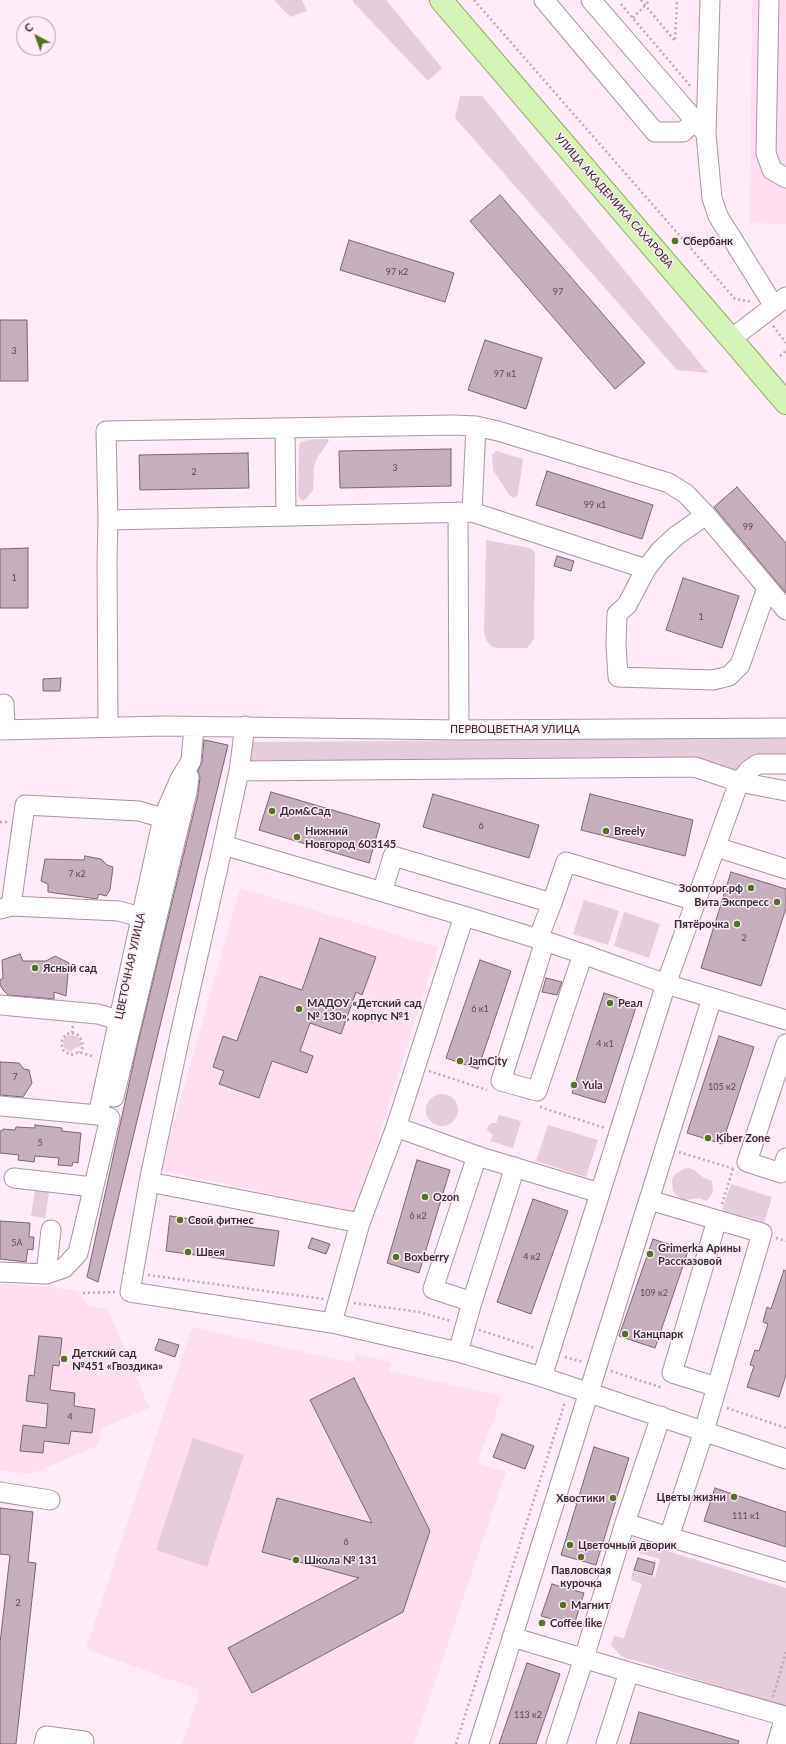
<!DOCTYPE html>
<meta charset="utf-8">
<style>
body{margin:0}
#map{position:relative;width:786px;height:1744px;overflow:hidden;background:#fdebf5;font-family:Lato,sans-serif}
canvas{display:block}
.north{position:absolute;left:16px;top:16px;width:40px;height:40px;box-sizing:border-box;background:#fdebf5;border:1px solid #ad9fa7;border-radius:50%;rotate:319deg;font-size:11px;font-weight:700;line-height:16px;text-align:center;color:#352d31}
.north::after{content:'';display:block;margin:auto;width:14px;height:18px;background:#547329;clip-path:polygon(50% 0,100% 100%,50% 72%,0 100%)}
</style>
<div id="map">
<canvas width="786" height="1744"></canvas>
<div class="north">С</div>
</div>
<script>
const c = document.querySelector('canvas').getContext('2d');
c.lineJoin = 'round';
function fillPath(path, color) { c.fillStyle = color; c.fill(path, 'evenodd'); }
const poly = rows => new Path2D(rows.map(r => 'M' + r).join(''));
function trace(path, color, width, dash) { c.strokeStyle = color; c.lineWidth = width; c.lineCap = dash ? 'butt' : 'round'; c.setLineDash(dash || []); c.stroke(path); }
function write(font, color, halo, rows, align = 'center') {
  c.font = font + ' Lato,sans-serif'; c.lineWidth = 3; c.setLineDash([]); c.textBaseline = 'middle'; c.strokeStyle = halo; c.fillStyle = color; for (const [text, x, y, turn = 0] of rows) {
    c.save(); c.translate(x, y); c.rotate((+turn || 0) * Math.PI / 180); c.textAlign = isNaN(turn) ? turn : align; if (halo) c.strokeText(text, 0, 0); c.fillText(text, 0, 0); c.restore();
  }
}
fillPath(poly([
 [752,0,786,0,786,224,750,223],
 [240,888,438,947,355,1212,161,1170],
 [0,1283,77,1290,89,1306,108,1309,149,1408,102,1428,97,1446,31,1474,0,1470],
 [192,1327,353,1363,356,1354,391,1362,389,1371,502,1396,477,1463,506,1472,414,1744,182,1744,200,1690,86,1649]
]), '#fcdeee');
fillPath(poly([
 [274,0,302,0,307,11,290,17],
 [353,0,386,0,442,68,428,81,353,2],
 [460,96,482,96,708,373,677,370,455,118],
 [313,439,327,439,329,441,317,458,314,467,313,490,306,499,302,501,298,495,299,447,300,443,304,441],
 [496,451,523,459,518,494,515,498,510,496,493,470,492,455],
 [486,540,530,548,535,552,534,639,527,648,497,648,491,646,486,640,484,632],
 [786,738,786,760,754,753,750,762,739,774,247,766,249,742],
 [584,900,619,911,608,945,573,934],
 [624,912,660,924,649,958,614,946],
 [69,1035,77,1036,81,1042,81,1046,75,1048,71,1052,65,1049,63,1043,64,1038],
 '426 1110a16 16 0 1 1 32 0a16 16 0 1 1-32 0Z',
 [499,1115,521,1121,513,1148,490,1141,493,1135,487,1130,488,1126,491,1123,496,1123],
 [548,1125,598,1140,586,1177,536,1161],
 [689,1168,694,1170,704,1178,712,1181,713,1192,707,1201,699,1198,686,1200,680,1199,673,1191,672,1180,674,1175,683,1169],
 [731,1184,772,1197,764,1224,722,1210],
 [35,1190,49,1192,45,1218,31,1216],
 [193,1438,244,1455,207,1567,156,1550],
 [642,1543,786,1588,786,1707,621,1656,611,1645,614,1636,624,1638,642,1584,631,1580,633,1571,655,1577,660,1559,639,1553]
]), '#e6cdda');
const building = poly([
 [500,195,645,363,615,389,470,221,500,195],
 [349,240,454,273,445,302,340,270,349,240],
 [0,320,27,320,28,381,0,381,0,320],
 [485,340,542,358,526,409,468,390,485,340],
 [451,449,451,486,340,488,339,451,451,449],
 [248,453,249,488,140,490,139,455,248,453],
 [547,471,653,505,642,539,536,505,547,471],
 [737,487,786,543,786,593,714,507,737,487],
 [28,548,28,608,0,608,0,549,28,548],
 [557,556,574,561,571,571,554,566,557,556],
 [683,578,739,596,722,648,666,630,683,578],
 [61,678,60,691,43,691,43,679,61,678],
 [204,740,228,745,98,1282,87,1277,137,1047,198,795,200,778,198,771,202,762,204,740],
 [271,792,380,824,369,863,259,830,271,792],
 [433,794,539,825,529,858,423,827,433,794],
 [590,794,693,820,685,856,581,830,590,794],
 [85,856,101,859,107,865,113,867,110,890,106,896,99,894,97,899,48,892,48,884,41,881,45,859,84,860,85,856],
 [731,872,786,889,786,908,761,986,701,968,731,872],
 [320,938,376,957,362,995,356,992,341,1034,310,1023,300,1051,313,1056,307,1073,272,1061,259,1098,219,1084,224,1071,213,1067,223,1036,237,1041,260,976,302,990,320,938],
 [20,954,23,961,46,961,55,956,69,963,66,996,54,992,54,999,8,995,3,990,0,985,0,980,3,978,2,960,20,954],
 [480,960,511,971,478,1069,446,1058,480,960],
 [546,978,562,982,557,995,542,992,546,978],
 [604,993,637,1004,605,1103,572,1093,604,993],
 [719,1036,754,1047,722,1144,687,1133,719,1036],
 [0,1062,19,1063,24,1069,29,1070,32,1083,23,1097,0,1095,0,1062],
 [35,1125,62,1128,62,1131,81,1133,78,1163,73,1162,72,1166,58,1165,59,1158,35,1156,34,1162,18,1160,19,1155,0,1153,0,1131,2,1131,3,1129,15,1130,16,1127,35,1128,35,1125],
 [417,1160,450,1170,419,1273,387,1263,417,1160],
 [533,1199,568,1211,531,1314,497,1302,533,1199],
 [170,1216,279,1231,274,1266,166,1251,170,1216],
 [0,1221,30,1223,29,1237,34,1237,33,1250,28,1249,26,1262,0,1259,0,1221],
 [312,1238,330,1244,326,1254,308,1248,312,1238],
 [653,1239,688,1251,655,1348,619,1336,653,1239],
 [784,1270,786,1271,786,1375,779,1397,747,1387,754,1366,750,1365,755,1350,759,1351,768,1324,763,1322,767,1307,771,1309,784,1270],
 [39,1336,62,1338,59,1366,53,1365,50,1390,75,1393,74,1406,95,1409,92,1433,71,1431,69,1444,44,1441,43,1453,20,1451,23,1425,46,1428,48,1404,26,1401,29,1375,34,1376,39,1336],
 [159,1339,179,1345,175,1357,155,1350,159,1339],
 [354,1378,430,1531,403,1612,252,1693,228,1648,359,1578,262,1552,277,1498,372,1523,310,1400,354,1378],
 [502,1434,534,1446,525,1469,493,1457,502,1434],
 [594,1447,629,1458,596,1565,561,1555,594,1447],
 [715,1488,786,1512,786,1547,704,1521,715,1488],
 [0,1508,33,1512,28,1562,36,1563,16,1744,0,1744,0,1643,10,1555,0,1554,0,1508],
 [638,1558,655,1563,652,1575,634,1570,638,1558],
 [552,1584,584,1593,574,1625,541,1616,552,1584],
 [527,1663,560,1674,536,1744,499,1744,527,1663],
 [639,1712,739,1741,738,1744,630,1744,639,1712]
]);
fillPath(building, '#c5afbb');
trace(building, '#7b6872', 1);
const minor = poly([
 [544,0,655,132,683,132,695,121],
 [591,0,704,131],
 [710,0,706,134,712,198,718,216,774,306],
 [769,0,766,153,772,170,786,178],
 [731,339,786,297],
 [285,428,286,516],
 [458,512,459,730],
 [472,512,476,426],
 [706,515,676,536,660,551,646,569,627,605,617,614,616,644,618,677,713,680,729,676,740,665,767,588],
 [108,520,107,561,108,727],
 [646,569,472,512,108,520,106,431,454,425,476,426,498,431,669,483,686,494,706,515,786,610],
 [4,704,5,729],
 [0,730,164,726,459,730,786,728],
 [239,771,695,767,739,782,786,791],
 [223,845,239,771,245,726],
 [716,847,786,869],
 [382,892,393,856,552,903,566,862,696,901],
 [11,906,25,805,139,811,163,818],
 [0,909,11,906,119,911,140,917],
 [538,939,552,903],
 [583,954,537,1091,501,1081,545,941,583,954,666,984,786,1020],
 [0,1005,98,1014,118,1020],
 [786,1044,747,1162,781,1173,786,1158],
 [114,1097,187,792,189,777],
 [0,1106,98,1115,110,1118,78,1253,64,1268,46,1274,0,1272],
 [98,1115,163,818,180,779,191,761,194,727],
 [396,1127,477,1156,600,1193],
 [14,1178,93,1187],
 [149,1182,180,1035,223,845,464,916],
 [649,1200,762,1233,704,1431,669,1537,786,1572],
 [360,1223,149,1182,130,1292,332,1323,458,1352,542,1377,666,984,739,782,749,770,758,764,786,764],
 [46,1274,51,1230],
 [472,1302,515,1167],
 [332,1323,360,1223,396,1127,464,916,545,941],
 [458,1352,472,1302,433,1289,477,1156],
 [542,1377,786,1459],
 [717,1387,672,1373,717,1220],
 [0,1492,50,1500],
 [625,1523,669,1537],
 [512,1637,629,1672,785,1716,777,1744],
 [44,1744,46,1736,84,1741],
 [479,1744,712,998],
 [556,1744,584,1658,625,1523,661,1416],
 [606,1744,629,1672]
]);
const major = poly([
 [441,0,786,403]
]);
trace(minor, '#ab96a1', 21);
trace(major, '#8ba766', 24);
trace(poly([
 [474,0,735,299,753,302],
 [641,0,675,41,677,0],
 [621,4,692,88],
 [633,18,650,0],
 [773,326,786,343],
 [780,356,786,351],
 [0,822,7,822],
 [73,1026,72,1033,66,1034,62,1040,62,1047,64,1051,71,1055,79,1052,95,1057],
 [72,1033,78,1035,82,1041,83,1047,79,1052],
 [429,1071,487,1090],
 [540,1107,605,1128],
 [679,1152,734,1169],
 [722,1204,733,1169],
 [776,1238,786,1241],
 [148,1275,324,1299],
 [83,1293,115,1292],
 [354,1303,419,1312,451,1321],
 [479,1330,535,1348],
 [565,1357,583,1362],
 [611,1371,663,1388],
 [727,1408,786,1428],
 [773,1697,786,1652],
 [456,1744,565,1402]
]), '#baabb3', 2.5, [2, 3]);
trace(minor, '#fff', 19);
trace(major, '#d6f2b5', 22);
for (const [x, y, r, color] of [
 [675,241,4,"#547329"],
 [272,811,4,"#547329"],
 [606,831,4,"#547329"],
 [297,837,4,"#547329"],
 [751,888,4,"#547329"],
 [777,902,4,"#547329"],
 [737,924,4,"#547329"],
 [35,968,4,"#547329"],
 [610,1003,4,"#547329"],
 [299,1009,4,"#547329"],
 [460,1061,4,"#547329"],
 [574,1085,4,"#547329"],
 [708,1138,4,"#547329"],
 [425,1197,4,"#547329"],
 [180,1220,4,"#547329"],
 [188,1252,4,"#547329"],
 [650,1254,4,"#547329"],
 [396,1257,4,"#547329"],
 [625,1334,4,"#547329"],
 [64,1359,4,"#547329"],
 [734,1497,4,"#547329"],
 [613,1498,4,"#547329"],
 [570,1545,4,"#547329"],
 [581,1557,4,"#547329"],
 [296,1560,4,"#547329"],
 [563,1605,4,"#547329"],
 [542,1623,4,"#547329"]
]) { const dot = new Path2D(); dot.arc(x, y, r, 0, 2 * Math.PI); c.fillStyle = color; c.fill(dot); trace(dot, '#fdebf5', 1.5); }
write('9px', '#594e54', null, [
 ["97 к2",397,272],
 ["97",558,292],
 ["3",14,351],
 ["97 к1",505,374],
 ["3",395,468],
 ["2",194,472],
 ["99 к1",595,505],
 ["99",748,527],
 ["1",14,578],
 ["1",701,617],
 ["6",481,826],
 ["7 к2",77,874],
 ["2",744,938],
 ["6 к1",480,1009],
 ["4 к1",605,1044],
 ["7",15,1077],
 ["105 к2",722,1087],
 ["5",40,1143],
 ["6 к2",418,1216],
 ["5А",17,1243],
 ["4 к2",532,1257],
 ["109 к2",654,1293],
 ["4",70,1417],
 ["111 к1",746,1516],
 ["6",346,1542],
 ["2",18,1603],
 ["113 к2",528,1715]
]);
write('11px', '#352d31', '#fdebf5', [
 ["УЛИЦА АКАДЕМИКА САХАРОВА",614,201,49],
 ["ПЕРВОЦВЕТНАЯ УЛИЦА",515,729],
 ["ЦВЕТОЧНАЯ УЛИЦА",130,966,-78]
]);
write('bold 11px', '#352d31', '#fdebf5', [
 ["Сбербанк",683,241],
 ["Дом&Сад",280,811],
 ["Нижний",305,831],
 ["Новгород 603145",305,844],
 ["Breely",614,831],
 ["Зоопторг.рф",743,888,"right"],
 ["Вита Экспресс",769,902,"right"],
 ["Пятёрочка",729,924,"right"],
 ["Ясный сад",43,968],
 ["МАДОУ «Детский сад",307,1003],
 ["№ 130», корпус №1",307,1016],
 ["Реал",618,1003],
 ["JamCity",468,1061],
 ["Yula",582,1085],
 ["Kiber Zone",716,1138],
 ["Ozon",433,1197],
 ["Свой фитнес",188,1220],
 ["Grimerka Арины",658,1248],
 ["Рассказовой",658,1261],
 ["Швея",196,1252],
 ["Boxberry",404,1257],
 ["Канцпарк",633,1334],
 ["Детский сад",72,1353],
 ["№451 «Гвоздика»",72,1366],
 ["Цветы жизни",726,1497,"right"],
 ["Хвостики",605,1498,"right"],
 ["Цветочный дворик",578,1545],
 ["Школа № 131",304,1560],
 ["Павловская",581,1570,"center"],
 ["курочка",581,1583,"center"],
 ["Магнит",571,1605],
 ["Coffee like",550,1623]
], 'left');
</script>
